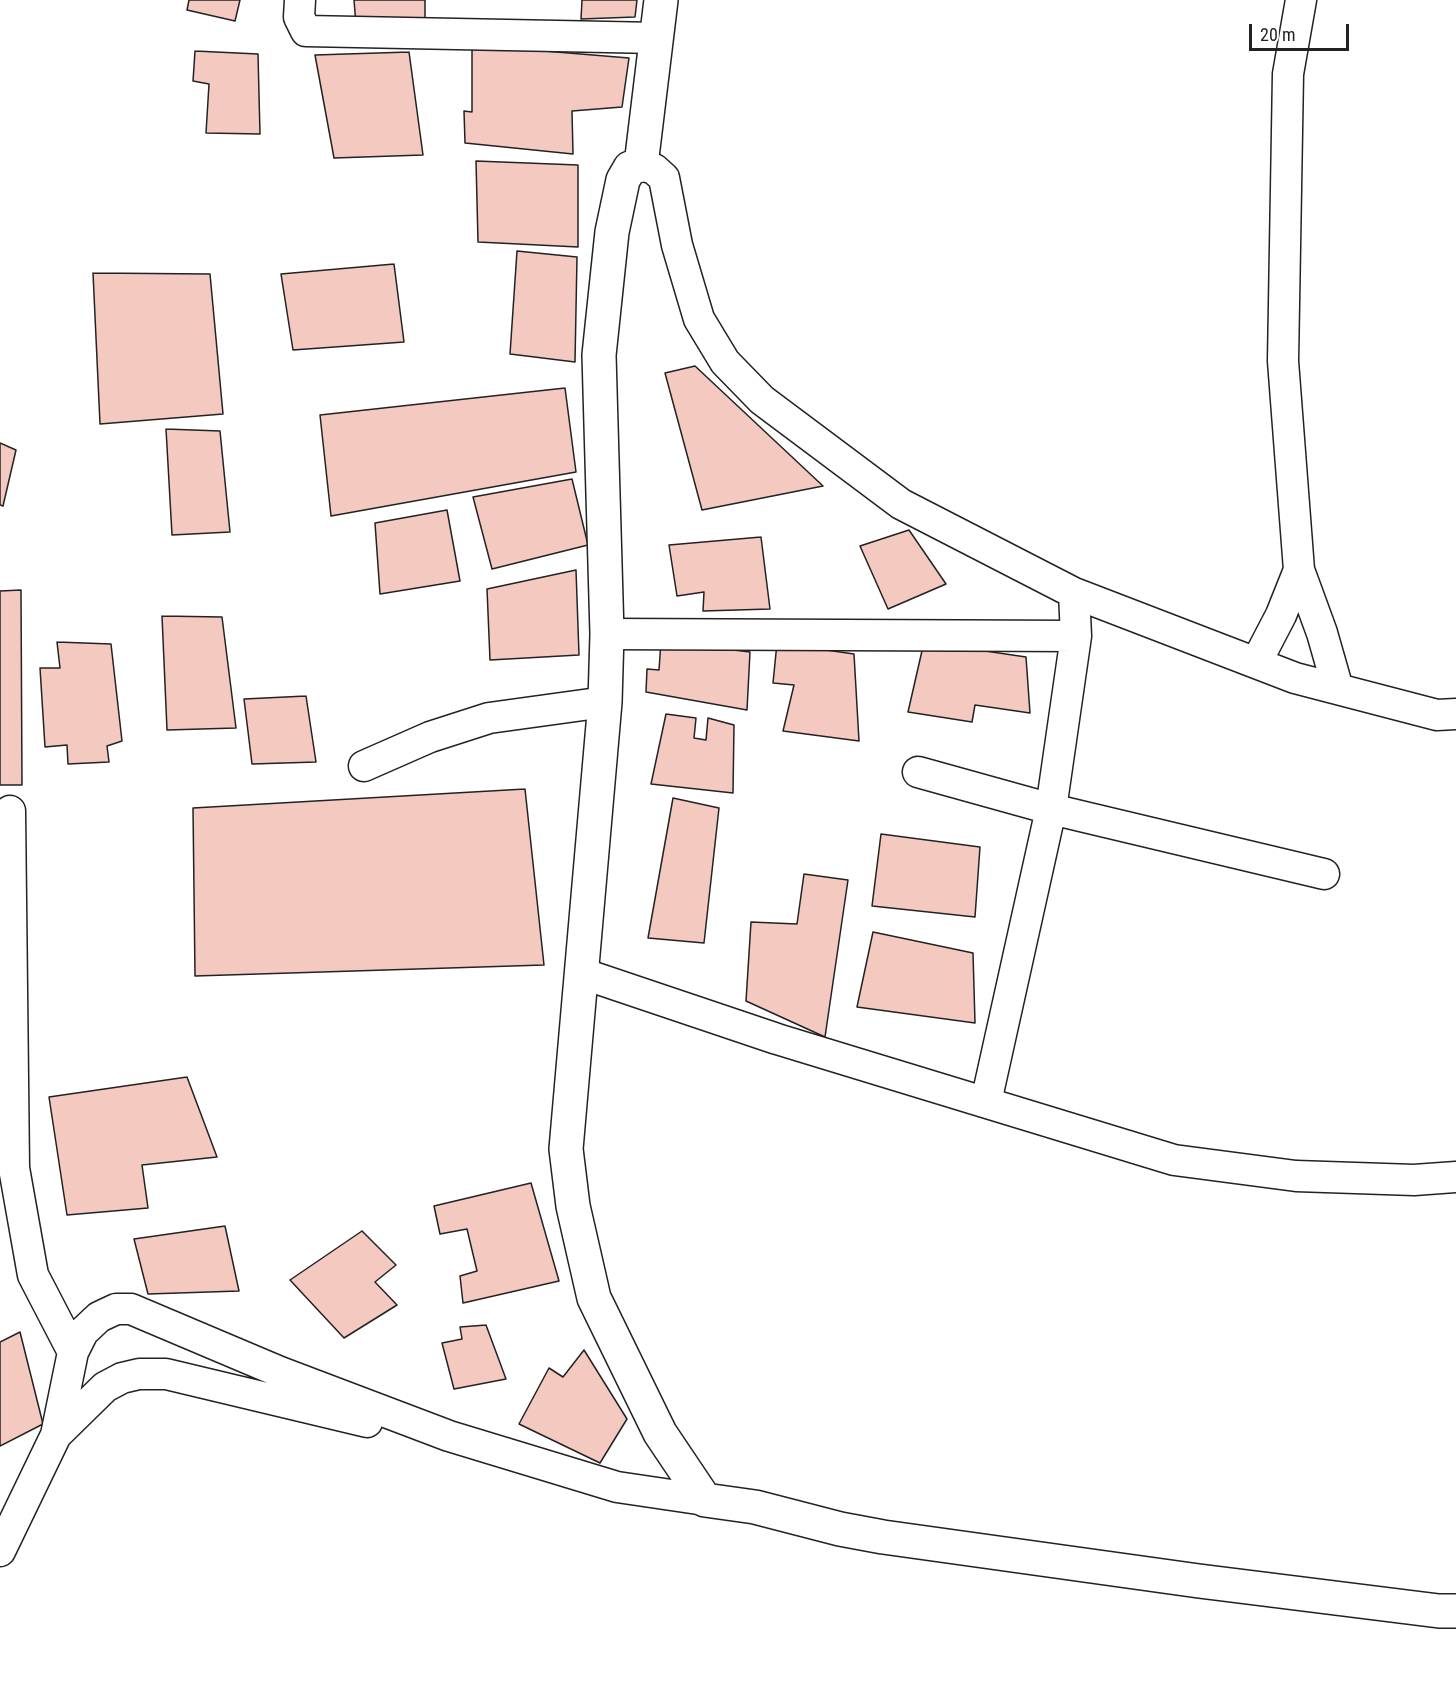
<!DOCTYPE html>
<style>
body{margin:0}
#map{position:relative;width:1456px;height:1697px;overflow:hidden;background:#fff;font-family:"Roboto Condensed",sans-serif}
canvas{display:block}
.scale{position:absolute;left:1249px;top:24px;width:100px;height:27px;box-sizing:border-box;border:3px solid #222;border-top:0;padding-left:8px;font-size:18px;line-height:21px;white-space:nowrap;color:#222;-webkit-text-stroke:4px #fff;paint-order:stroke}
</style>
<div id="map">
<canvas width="1456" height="1697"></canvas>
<div class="scale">20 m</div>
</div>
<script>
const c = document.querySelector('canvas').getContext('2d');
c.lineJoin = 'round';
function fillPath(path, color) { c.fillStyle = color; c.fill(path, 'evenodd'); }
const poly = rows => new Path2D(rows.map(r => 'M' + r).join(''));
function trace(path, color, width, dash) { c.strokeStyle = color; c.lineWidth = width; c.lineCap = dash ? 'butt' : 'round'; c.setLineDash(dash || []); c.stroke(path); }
const building = poly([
 [189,0,240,0,235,21,187,10,189,0],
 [354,0,425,0,425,19,356,25,354,0],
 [582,0,637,0,635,17,581,19,582,0],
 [472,45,629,58,622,107,572,111,573,154,465,143,464,111,472,112,472,45],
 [195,51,258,54,260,134,206,133,209,84,193,81,195,51],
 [409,52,423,155,334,158,315,55,409,52],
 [476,161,578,165,578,247,478,242,476,161],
 [517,251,577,257,575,362,510,354,517,251],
 [394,264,404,342,293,350,281,274,394,264],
 [93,273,210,274,223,414,100,424,93,273],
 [695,366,823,486,702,510,665,373,695,366],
 [565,388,576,472,331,516,320,415,565,388],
 [166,429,220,431,230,532,172,535,166,429],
 [0,443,16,450,3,506,0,505,0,443],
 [572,479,588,545,492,569,473,497,572,479],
 [447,510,460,581,380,594,375,523,447,510],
 [909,530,946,584,888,609,860,546,909,530],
 [761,537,770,609,703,611,704,592,677,596,669,545,761,537],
 [576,570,579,655,490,660,487,589,576,570],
 [21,590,22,785,0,785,0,591,21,590],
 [162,616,222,617,236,728,167,730,162,616],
 [661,641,750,652,747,710,646,692,647,669,659,670,661,641],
 [57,642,111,644,122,741,107,746,109,762,68,764,67,745,45,747,40,668,60,668,57,642],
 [924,642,1026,657,1030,713,975,705,972,722,908,712,924,642],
 [777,643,854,654,859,741,783,731,794,685,773,683,777,643],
 [306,696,316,762,252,764,244,699,306,696],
 [666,714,696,718,694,738,706,740,708,718,734,725,733,793,651,784,666,714],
 [525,789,544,965,195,976,193,808,525,789],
 [673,798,719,808,704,943,648,938,673,798],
 [881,834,980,847,975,917,872,906,881,834],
 [804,874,848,880,825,1037,746,1001,751,922,797,924,804,874],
 [873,932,973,953,975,1023,857,1007,873,932],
 [187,1077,217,1157,142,1165,148,1208,67,1215,49,1097,187,1077],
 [531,1183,559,1281,463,1303,460,1276,477,1271,467,1229,440,1234,434,1206,531,1183],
 [225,1226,239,1291,148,1294,134,1239,225,1226],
 [362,1231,396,1265,375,1282,397,1305,344,1338,290,1280,362,1231],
 [486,1325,506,1379,454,1389,442,1343,462,1339,460,1327,486,1325],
 [20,1332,43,1424,0,1446,0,1342,20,1332],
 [584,1350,627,1419,600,1463,519,1424,549,1368,563,1377,584,1350]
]);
fillPath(building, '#f3c9c0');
trace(building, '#222', 1.5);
const minor = poly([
 [300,0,299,17,306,31,657,38],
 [1301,0,1288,74,1283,361,1299,570,1322,633,1338,689],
 [641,165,654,169,664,178,677,245,699,319,725,362,762,400,901,504,1074,593,1295,678,1437,715,1456,714],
 [607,634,1076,636],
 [1256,663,1281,615,1299,570],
 [364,766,430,737,489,718,605,702],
 [918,772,1051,809,1324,874],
 [10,811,14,1168,33,1275,73,1352],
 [581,973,777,1039,1174,1160,1296,1176,1414,1180,1456,1177],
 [986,1102,1051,809,1076,636,1074,593],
 [56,1435,105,1387,122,1378,139,1374,166,1374,367,1422],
 [0,1551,56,1435,73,1352,83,1332,99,1317,116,1309,131,1309,280,1372,449,1436,617,1487,705,1500]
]);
const tertiary = poly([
 [661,0,641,165,630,168,623,180,612,232,599,355,607,634,605,702,566,1149,573,1206,594,1298,660,1433,705,1500,755,1507,840,1529,883,1537,1199,1581,1439,1611,1456,1611]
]);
trace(minor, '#222', 33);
trace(tertiary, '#222', 36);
trace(minor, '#fff', 30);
trace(tertiary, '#fff', 33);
</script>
